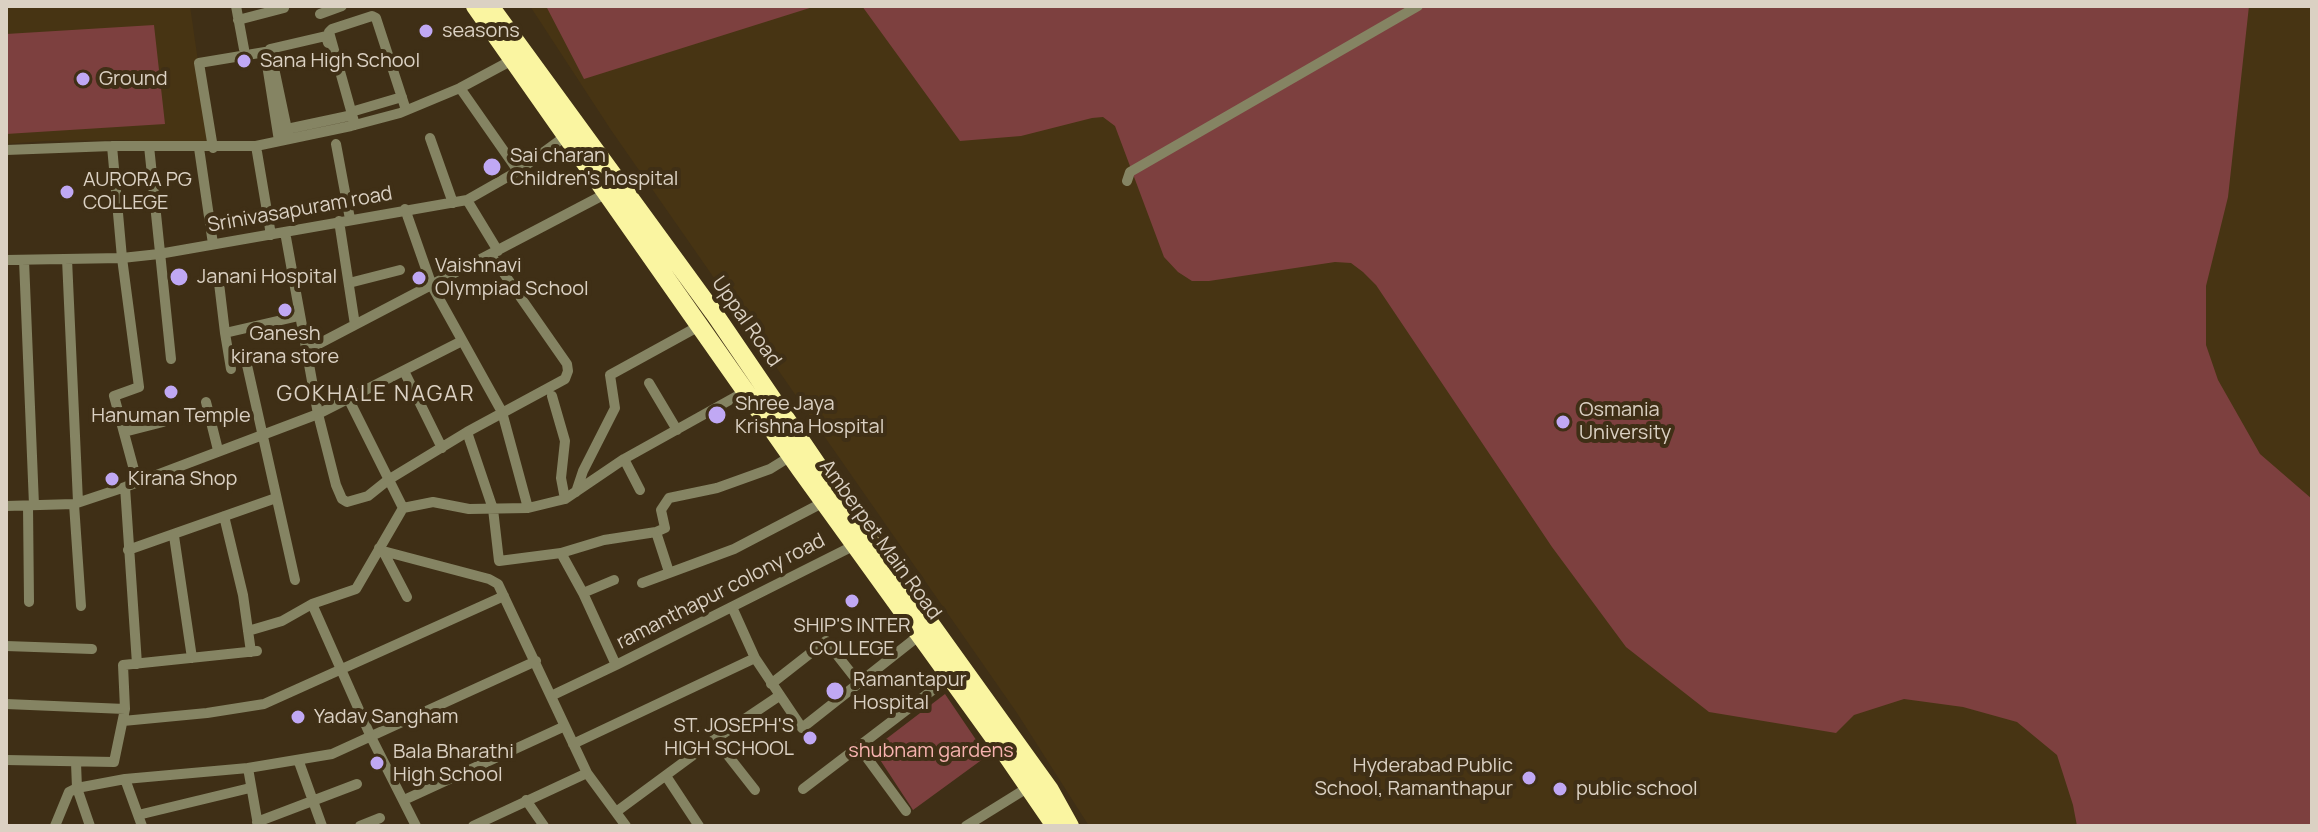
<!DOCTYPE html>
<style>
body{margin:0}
#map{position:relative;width:2318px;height:832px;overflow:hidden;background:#3f2f16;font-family:Manrope,sans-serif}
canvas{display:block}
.frame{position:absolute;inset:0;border:8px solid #dbd1c3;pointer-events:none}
</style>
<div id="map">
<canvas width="2318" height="832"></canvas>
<div class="frame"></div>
</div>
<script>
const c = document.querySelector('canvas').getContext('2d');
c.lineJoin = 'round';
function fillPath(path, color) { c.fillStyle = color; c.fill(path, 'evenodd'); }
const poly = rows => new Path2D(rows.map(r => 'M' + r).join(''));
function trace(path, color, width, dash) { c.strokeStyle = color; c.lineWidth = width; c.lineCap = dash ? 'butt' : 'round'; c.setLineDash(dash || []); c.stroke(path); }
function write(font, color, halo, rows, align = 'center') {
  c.font = font + ' Manrope,sans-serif'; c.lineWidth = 8; c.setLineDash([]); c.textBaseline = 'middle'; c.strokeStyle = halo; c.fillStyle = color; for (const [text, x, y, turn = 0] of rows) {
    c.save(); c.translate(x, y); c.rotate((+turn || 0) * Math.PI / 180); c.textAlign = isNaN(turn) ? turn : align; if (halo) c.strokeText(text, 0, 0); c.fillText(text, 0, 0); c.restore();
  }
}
fillPath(poly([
 [6,6,190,6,210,144,117,140,45,141,6,144],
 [530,6,2312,6,2312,826,1089,826,1017,713,611,130]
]), '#473413');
fillPath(poly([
 [546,6,816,6,584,79],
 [862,6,2249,6,2228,197,2206,286,2206,345,2218,380,2260,454,2312,499,2312,826,2077,826,2073,805,2057,755,2017,722,1963,707,1904,699,1854,715,1836,733,1709,712,1626,647,1552,547,1376,285,1363,272,1351,263,1335,262,1209,281,1192,281,1178,272,1164,257,1115,126,1103,117,1092,118,1021,136,960,141],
 [154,25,165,124,6,134,6,34],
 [945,694,987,756,913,810,873,749]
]), '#7d403f');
trace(poly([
 [236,6,244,49],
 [320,14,342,6],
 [238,20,284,8],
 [460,88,518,171],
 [351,112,402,97],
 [355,125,329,32,332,29,372,16,376,18,406,110],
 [287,129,348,116],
 [430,138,453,203],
 [289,139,270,49,326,36,328,43],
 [336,144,350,219],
 [112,146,122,258,139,387,114,396,137,481],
 [149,146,171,359],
 [256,146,271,235],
 [199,148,213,244],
 [213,148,199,63,265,52,279,141],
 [6,150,112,146,256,146,351,126,400,113,460,88,516,58],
 [1127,181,1130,172,1137,168,1418,6],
 [467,200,498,251],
 [405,209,432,286,502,412,528,508],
 [339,221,355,325],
 [285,232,318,414,336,485,342,499,347,502,368,496,388,480,467,432,565,379,568,371,567,364,491,255],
 [67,259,78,502],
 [6,260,122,258,159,254,467,200,518,171,567,135],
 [24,260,34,505],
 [219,283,225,333,299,316],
 [349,283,400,270],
 [225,333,231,369],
 [305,351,607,193],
 [247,365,295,580],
 [404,371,442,448],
 [649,383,677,430],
 [552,396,565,441,561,478,565,499],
 [349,400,403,508],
 [206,402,218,450],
 [124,432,163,422],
 [467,432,493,509,499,561,561,553,604,540,656,532,669,572],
 [624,459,640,490],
 [125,487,137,664],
 [576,492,583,471,615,408,610,375,701,325],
 [74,504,81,606],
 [6,506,74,504,125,487,318,414,462,341],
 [28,506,29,602],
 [224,516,243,595,251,652],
 [656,532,665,528,661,510,669,498,717,488,770,469,791,456],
 [174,536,192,658],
 [379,548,383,551,489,579,498,584,587,773,626,826],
 [128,550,276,498],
 [383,551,407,597],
 [561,553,583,593,616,665,857,544],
 [642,583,734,549,824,502],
 [583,593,614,580],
 [312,604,371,737,416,826],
 [732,607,755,658,802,728,921,634],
 [248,631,282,621,312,604,356,589,403,508,433,502,469,509,528,508,565,499,624,459,746,391],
 [6,646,92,649],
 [771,684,826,641,859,683],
 [551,696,616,665],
 [6,704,125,709],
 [123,721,207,713,264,704,504,596],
 [715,739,755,790],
 [573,744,755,658],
 [859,747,906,811],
 [6,760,114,762,125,709,123,665,257,651],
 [299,762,322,826],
 [76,763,77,788,90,826],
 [248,768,258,825],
 [666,776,699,826],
 [125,779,142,826],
 [803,789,951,676],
 [404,800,565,726],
 [526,800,544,826],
 [616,812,715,739,779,696],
 [138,815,250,788],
 [257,822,357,784],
 [55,826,69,792,77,788,125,779,248,768,332,754,536,661],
 [360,826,380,818],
 [473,826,587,773],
 [966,826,1032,785]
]), '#858463', 10);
trace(poly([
 [475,6,800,469,1007,756,1055,826],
 [490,6,716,316,838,495,1050,790,1070,826]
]), '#faf5a1', 18);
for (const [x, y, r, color] of [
 [426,31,8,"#c0a8f4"],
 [244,61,8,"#c0a8f4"],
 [83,79,8,"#c0a8f4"],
 [492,167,10,"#c0a8f4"],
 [67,192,8,"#c0a8f4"],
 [179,277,10,"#c0a8f4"],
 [419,278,8,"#c0a8f4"],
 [285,310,8,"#c0a8f4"],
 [171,392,8,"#c0a8f4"],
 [717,415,10,"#c0a8f4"],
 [1563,422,8,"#c0a8f4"],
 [112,479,8,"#c0a8f4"],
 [852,601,8,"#c0a8f4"],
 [835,691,10,"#c0a8f4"],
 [298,717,8,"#c0a8f4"],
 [810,738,8,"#c0a8f4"],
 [377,763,8,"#c0a8f4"],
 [1529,778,8,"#c0a8f4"],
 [1560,789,8,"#c0a8f4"]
]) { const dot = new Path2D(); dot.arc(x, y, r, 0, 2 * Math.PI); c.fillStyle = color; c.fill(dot); trace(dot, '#3f2f16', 3); }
write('20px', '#dbd1c3', '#3f2f16', [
 ["seasons",442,31],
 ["Sana High School",260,61],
 ["Ground",99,79],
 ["Sai charan",510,156],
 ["Children's hospital",510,179],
 ["AURORA PG",83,180],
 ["COLLEGE",83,203],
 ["Vaishnavi",435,266],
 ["Olympiad School",435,289],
 ["Janani Hospital",197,277],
 ["Ganesh",285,334,"center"],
 ["kirana store",285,357,"center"],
 ["Shree Jaya",735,404],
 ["Krishna Hospital",735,427],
 ["Osmania",1579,410],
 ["University",1579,433],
 ["Hanuman Temple",171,416,"center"],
 ["Kirana Shop",128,479],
 ["SHIP'S INTER",852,626,"center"],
 ["COLLEGE",852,649,"center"],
 ["Ramantapur",853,680],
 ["Hospital",853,703],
 ["Yadav Sangham",314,717],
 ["ST. JOSEPH'S",794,726,"right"],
 ["HIGH SCHOOL",794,749,"right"],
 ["Bala Bharathi",393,752],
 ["High School",393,775],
 ["Hyderabad Public",1513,766,"right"],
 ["School, Ramanthapur",1513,789,"right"],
 ["public school",1576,789]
], 'left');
write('20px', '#dbd1c3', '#3f2f16', [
 ["Srinivasapuram road",300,210,-10],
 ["Uppal Road",746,322,55],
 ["Amberpet Main Road",880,540,54],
 ["ramanthapur colony road",721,592,-27]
]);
write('20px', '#f8b3b0', '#3f2f16', [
 ["shubnam gardens",931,751]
]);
c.letterSpacing = '2px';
write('22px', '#dbd1c3', '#3f2f16', [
 ["GOKHALE NAGAR",376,395]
]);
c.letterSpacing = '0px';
</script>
